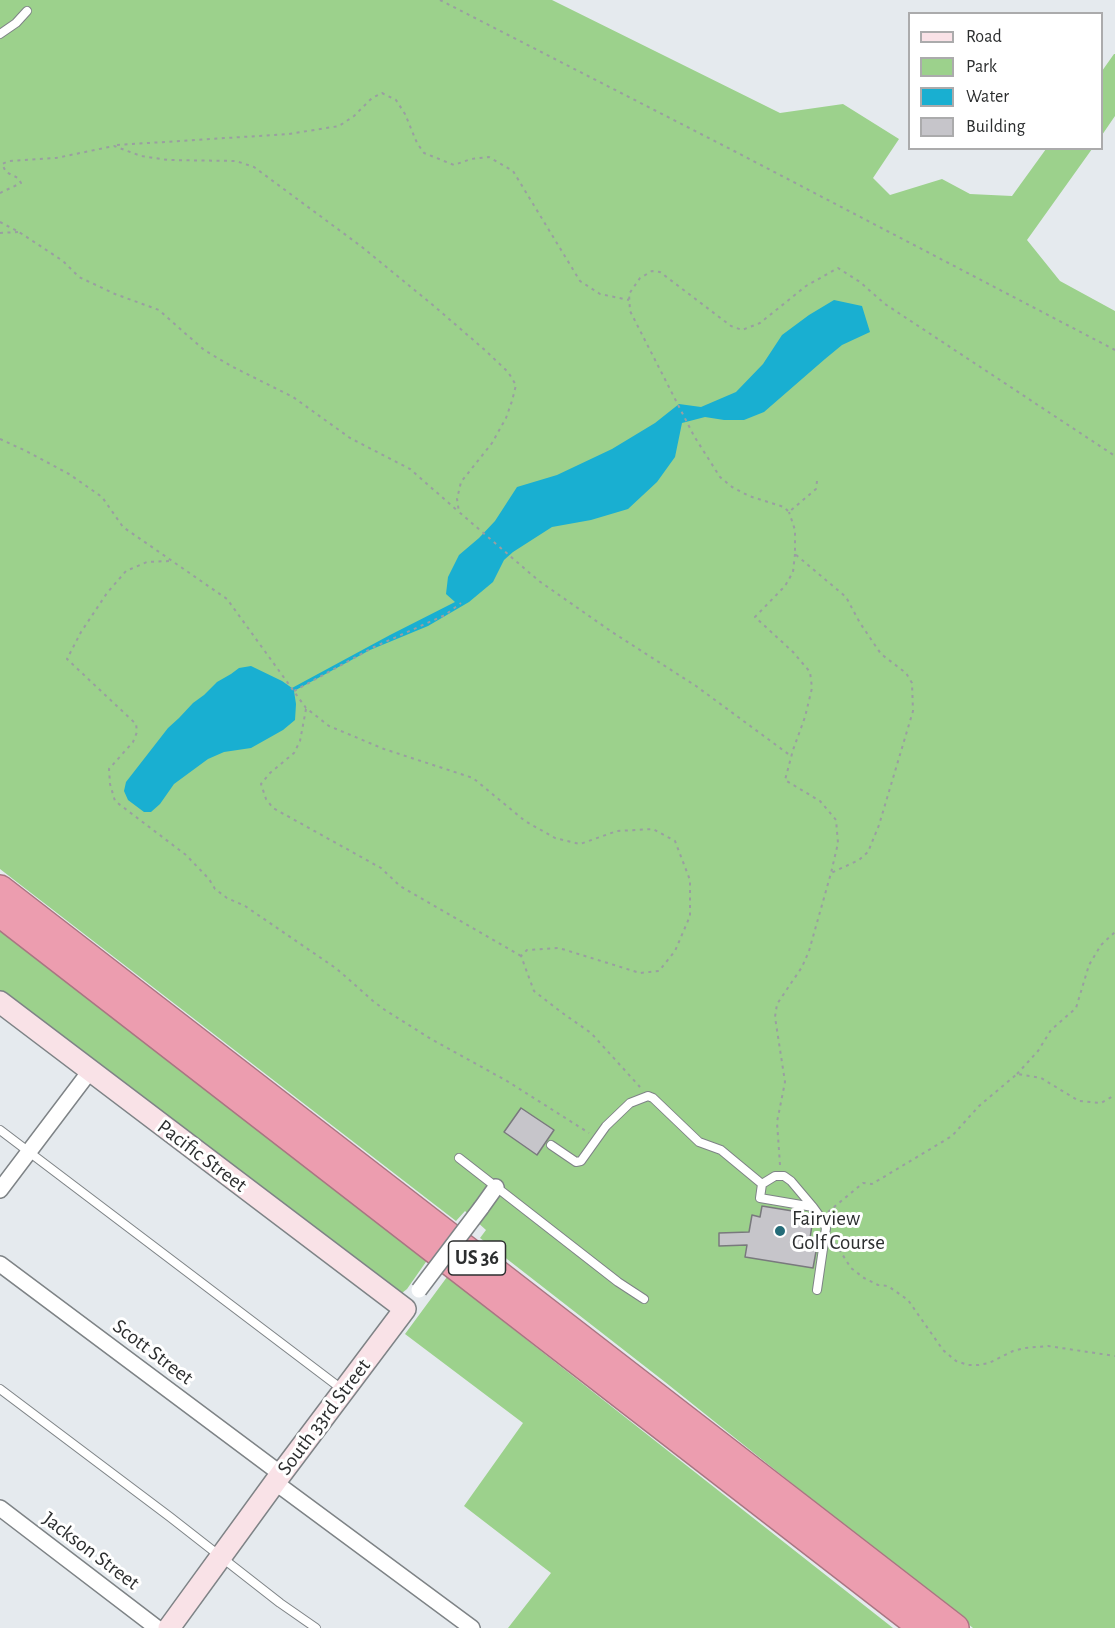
<!DOCTYPE html>
<style>
body{margin:0}
#map{position:relative;width:1115px;height:1628px;overflow:hidden;background:#e5eaee;font-family:"Alegreya Sans",sans-serif}
canvas{display:block}
.legend{position:absolute;left:908px;top:12px;width:195px;height:138px;box-sizing:border-box;background:#fff;border:2px solid #ababac;margin:0;padding:8px 10px;list-style:none;font-size:18px;color:#2c2e2f}
.legend li{display:flex;align-items:center;gap:12px;height:30px}
.legend b{width:30px;border:2px solid #ababac}
</style>
<div id="map">
<canvas width="1115" height="1628"></canvas>
<ul class="legend">
<li><b style="height:8px;background:#f9e2e7"></b>Road</li>
<li><b style="height:16px;background:#9cd18c"></b>Park</li>
<li><b style="height:16px;background:#19afd1"></b>Water</li>
<li><b style="height:16px;background:#c6c5ca"></b>Building</li>
</ul>
</div>
<script>
const c = document.querySelector('canvas').getContext('2d');
c.lineJoin = 'round';
function fillPath(path, color) { c.fillStyle = color; c.fill(path, 'evenodd'); }
const poly = rows => new Path2D(rows.map(r => 'M' + r).join(''));
function trace(path, color, width, dash) { c.strokeStyle = color; c.lineWidth = width; c.lineCap = dash ? 'butt' : 'round'; c.setLineDash(dash || []); c.stroke(path); }
function write(font, color, halo, rows, align = 'center') {
  c.font = font + ' "Alegreya Sans",sans-serif'; c.lineWidth = 6; c.setLineDash([]); c.textBaseline = 'middle'; c.strokeStyle = halo; c.fillStyle = color; for (const [text, x, y, turn = 0] of rows) {
    c.save(); c.translate(x, y); c.rotate((+turn || 0) * Math.PI / 180); c.textAlign = isNaN(turn) ? turn : align; if (halo) c.strokeText(text, 0, 0); c.fillText(text, 0, 0); c.restore();
  }
}
fillPath(poly([
 [0,0,552,0,780,113,843,104,899,139,873,178,890,195,942,179,970,194,1012,196,1046,149,1092,149,1027,240,1060,281,1115,311,1115,1628,973,1628,665,1382,480,1238,486,1230,465,1211,456,1221,0,869],
 [1114,54,1115,54,1115,116,1102,135,1102,71],
 [0,930,428,1259,407,1289,402,1293,395,1292,0,995],
 [447,1277,893,1628,508,1628,551,1573,464,1506,523,1423,405,1334]
]), '#9cd18c');
fillPath(poly([
 [834,300,862,306,870,332,842,345,825,359,764,412,744,420,724,420,705,417,682,423,675,457,657,482,628,509,591,520,552,527,513,552,504,560,493,582,469,602,428,626,370,650,294,691,296,704,295,720,283,730,251,748,224,752,208,759,174,784,160,804,151,812,144,812,128,800,124,791,126,782,168,728,179,718,193,703,204,695,217,682,231,674,239,668,251,666,282,681,292,688,390,635,455,602,446,594,448,577,459,555,479,538,495,521,517,487,557,475,612,449,655,423,679,404,701,407,736,392,763,364,782,335,809,315]
]), '#19afd1');
const building = poly([
 [521,1108,554,1130,537,1155,504,1132,521,1108],
 [762,1206,811,1214,813,1218,809,1245,817,1246,813,1268,745,1257,747,1245,719,1246,719,1233,749,1232,752,1215,760,1217,762,1206]
]);
fillPath(building, '#c6c5ca');
trace(building, '#79797d', 1.5);
const lane = poly([
 [0,34,16,23,27,11],
 [0,1130,343,1390],
 [551,1145,576,1162,581,1161,606,1126,630,1103,648,1096,653,1098,699,1142,721,1150,762,1184,760,1198,813,1207,821,1218,826,1228,817,1290],
 [459,1158,618,1282,644,1299],
 [762,1184,775,1176,784,1176,791,1181,813,1207],
 [0,1389,170,1517,280,1603,316,1628]
]);
const street = poly([
 [0,1190,90,1071],
 [481,1208,496,1187],
 [0,1264,281,1474],
 [276,1483,472,1628],
 [0,1508,157,1628]
]);
const secondary = poly([
 [0,1002,405,1309,281,1474,169,1628]
]);
const highway = poly([
 [0,889,955,1628],
 [0,913,923,1628]
]);
trace(lane, '#7e8386', 10);
trace(street, '#7e8386', 18);
trace(secondary, '#7e8386', 24);
trace(highway, '#a97682', 30);
trace(poly([
 [440,0,736,152,1115,350],
 [117,145,289,134,339,126,354,116,372,98,382,93,396,100,405,114,417,143,424,153,454,165,471,159,489,157,513,171,580,281,600,294,629,300],
 [0,193,21,183,18,178,6,172,2,164,9,161,56,158,114,146,141,156,168,160,236,161,254,167,362,247,434,306,486,351,508,372,516,385,512,401,506,418,492,443,461,482,457,499,459,512,539,581,612,632,696,686,791,756],
 [0,222,19,232,63,261,79,277,115,294,159,310,204,350,233,367,293,397,350,438,410,469,459,512],
 [0,233,19,232],
 [0,439,26,451,69,474,102,497,123,527,227,599,306,708,329,726,384,749,473,778,525,821,555,838,580,844,617,831,653,829,675,841,690,880,690,916,675,951,659,971,640,973,559,948,527,950,521,956,534,991,561,1012,591,1033,640,1087],
 [817,481,816,489,789,512,784,507,749,496,732,487,720,477,694,436,630,311,629,294,640,278,652,271,660,272,731,326,742,330,760,323,806,286,838,268,860,282,885,304,1115,456],
 [795,554,793,572,785,586,755,617,793,652,810,672,812,688,805,717,793,750,785,780,820,801,836,820,838,843,831,873],
 [169,561,147,562,126,571,107,593,81,632,67,659,136,724,137,732,133,742,109,769,110,784,115,801,186,855,209,879,215,889,227,898,245,906,337,969,373,1001,385,1010,431,1039,507,1081,589,1133],
 [294,691,374,647,445,615,461,603],
 [306,709,300,741,294,753,270,773,261,784,266,799,273,808,381,868,400,886,521,956],
 [1017,1074,1038,1051,1051,1030,1076,1008,1089,965,1101,945,1115,932],
 [780,1165,777,1122,785,1082,775,1017,777,1004,802,967,809,951,831,873,859,860,868,852,879,825,913,711,912,683,906,673,881,654,860,623,846,597,795,554,795,530,789,512],
 [828,1212,863,1183,872,1184,952,1136,979,1106,1017,1074,1041,1078,1079,1101,1101,1103,1115,1095],
 [835,1243,851,1268,864,1278,878,1285,888,1286,908,1300,943,1350,956,1361,968,1365,979,1365,989,1363,1013,1351,1025,1348,1048,1346,1115,1356]
]), '#9a9ea1', 2, [3, 4.5]);
trace(lane, '#fff', 8);
trace(street, '#fff', 15);
trace(secondary, '#f9e2e7', 21);
trace(highway, '#ec9daf', 27);
const streetBridge = poly([
 [419,1290,481,1208]
]);
trace(streetBridge, '#7e8386', 18, []);
trace(streetBridge, '#fff', 15);
for (const [x, y, r, color] of [
 [780,1231,6,"#236b78"]
]) { const dot = new Path2D(); dot.arc(x, y, r, 0, 2 * Math.PI); c.fillStyle = color; c.fill(dot); trace(dot, '#fff', 2); }
for (const [x, y, w] of [
 [477,1258,57]
]) { const box = new Path2D(); box.roundRect(x - w / 2, y - 17, w, 34, 4.5); c.fillStyle = '#fff'; c.fill(box); trace(box, '#2c2e2f', 1.5); }
write('bold 20px', '#2c2e2f', null, [
 ["US 36",477,1258]
]);
write('21px', '#2c2e2f', '#fff', [
 ["Pacific Street",202,1156,37],
 ["Scott Street",153,1352,37],
 ["South 33rd Street",324,1417,-53],
 ["Jackson Street",91,1551,37]
]);
write('21px', '#2c2e2f', '#fff', [
 ["Fairview",792,1219],
 ["Golf Course",792,1243]
], 'left');
</script>
